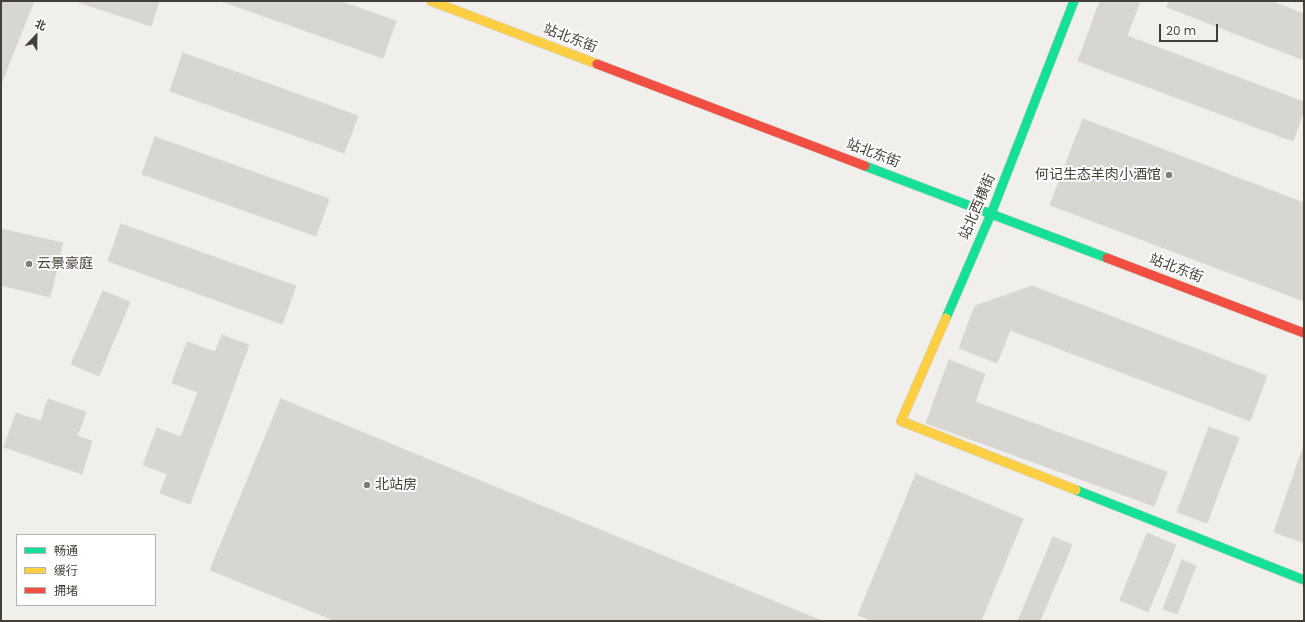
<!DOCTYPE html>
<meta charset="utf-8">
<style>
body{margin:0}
#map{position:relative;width:1305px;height:622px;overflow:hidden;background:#f0efeb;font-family:Poppins,"Noto Sans SC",sans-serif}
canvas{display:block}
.frame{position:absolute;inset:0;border:2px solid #454037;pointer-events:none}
.legend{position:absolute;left:16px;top:534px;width:140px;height:72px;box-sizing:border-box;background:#fff;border:1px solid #b5b3af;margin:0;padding:5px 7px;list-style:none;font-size:12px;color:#454037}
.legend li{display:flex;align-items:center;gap:8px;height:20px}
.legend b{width:20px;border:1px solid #b5b3af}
.north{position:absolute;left:16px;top:16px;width:40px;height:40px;-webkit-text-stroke:3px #fff;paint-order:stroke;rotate:22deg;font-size:11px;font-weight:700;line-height:16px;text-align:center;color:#454037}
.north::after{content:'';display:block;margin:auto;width:14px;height:18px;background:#454037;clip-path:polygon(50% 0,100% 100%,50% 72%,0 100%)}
.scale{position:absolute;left:1159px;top:24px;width:59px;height:18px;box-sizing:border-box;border:2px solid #454037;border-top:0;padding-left:5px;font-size:12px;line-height:14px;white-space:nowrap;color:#454037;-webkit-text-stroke:3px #fff;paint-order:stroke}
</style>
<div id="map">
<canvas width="1305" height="622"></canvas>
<div class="frame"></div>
<ul class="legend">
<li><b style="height:5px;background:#16e098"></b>畅通</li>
<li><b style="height:5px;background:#ffcf43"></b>缓行</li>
<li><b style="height:5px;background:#f24e42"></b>拥堵</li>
</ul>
<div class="north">北</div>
<div class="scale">20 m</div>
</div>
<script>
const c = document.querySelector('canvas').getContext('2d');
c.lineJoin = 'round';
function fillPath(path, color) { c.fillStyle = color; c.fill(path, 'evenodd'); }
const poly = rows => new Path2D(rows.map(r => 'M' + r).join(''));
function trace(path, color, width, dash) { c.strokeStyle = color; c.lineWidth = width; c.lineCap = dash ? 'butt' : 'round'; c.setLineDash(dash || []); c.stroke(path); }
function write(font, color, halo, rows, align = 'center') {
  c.font = font + ' Poppins,"Noto Sans SC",sans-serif'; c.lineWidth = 4; c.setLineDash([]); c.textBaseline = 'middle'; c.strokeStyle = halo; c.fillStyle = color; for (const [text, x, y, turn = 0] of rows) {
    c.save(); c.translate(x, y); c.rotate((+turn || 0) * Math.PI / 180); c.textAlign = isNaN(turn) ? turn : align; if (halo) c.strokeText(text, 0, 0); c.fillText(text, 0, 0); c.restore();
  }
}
const building = poly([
 [1,1,34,1,1,84,1,1],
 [75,1,159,1,151,26,75,1],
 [221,1,339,1,396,21,383,58,221,1],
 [1100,1,1140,1,1127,36,1304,102,1304,111,1293,141,1078,61,1100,1],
 [1169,1,1270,1,1304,14,1304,60,1167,7,1169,1],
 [183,53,358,116,344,153,170,91,183,53],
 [1083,119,1304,203,1304,301,1050,205,1083,119],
 [155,137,329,199,316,236,142,174,155,137],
 [121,224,296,286,282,324,108,261,121,224],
 [1,229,63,243,50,297,1,285,1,229],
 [1032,286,1267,376,1250,421,1010,330,997,363,959,348,975,306,1032,286],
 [103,291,130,302,99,376,71,364,103,291],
 [222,335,249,345,190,504,160,493,167,474,143,465,157,428,181,437,198,392,172,383,187,342,215,352,222,335],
 [949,360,985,374,975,402,1167,472,1154,506,926,423,949,360],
 [48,399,86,412,77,436,92,441,82,474,4,447,16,413,41,421,48,399],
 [281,399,822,621,336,621,210,570,281,399],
 [1209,427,1239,438,1207,523,1177,512,1209,427],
 [1304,445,1304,543,1274,532,1304,445],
 [916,474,1023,519,981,621,872,621,858,615,916,474],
 [1147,533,1176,545,1148,612,1120,600,1147,533],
 [1053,537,1072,545,1040,621,1018,621,1053,537],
 [1182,560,1196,566,1177,614,1163,609,1182,560]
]);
fillPath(building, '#d8d6d2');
trace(building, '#d8d6d1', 1);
const fast = poly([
 [865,166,1107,258],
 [946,318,991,214,1074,1],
 [1076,490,1304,580]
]);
const slow = poly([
 [431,1,597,64],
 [946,318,901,421,1076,490]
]);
const jam = poly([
 [597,64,865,166],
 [1107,258,1304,333]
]);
trace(fast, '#cecbc2', 10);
trace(slow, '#cecbc2', 10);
trace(jam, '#cecbc2', 10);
trace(fast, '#16e098', 9);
trace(slow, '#ffcf43', 9);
trace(jam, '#f24e42', 9);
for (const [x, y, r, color] of [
 [1169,175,4,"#817d76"],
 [29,264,4,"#817d76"],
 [367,485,4,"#817d76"]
]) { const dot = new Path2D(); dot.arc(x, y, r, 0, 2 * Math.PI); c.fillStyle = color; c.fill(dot); trace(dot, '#fff', 1.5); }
write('14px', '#454037', '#fff', [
 ["站北东街",570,39,21],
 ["站北东街",873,154,21],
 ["站北西横街",978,207,-67],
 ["站北东街",1176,269,21]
]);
write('14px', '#454037', '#fff', [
 ["何记生态羊肉小酒馆",1161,175,"right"],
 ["云景豪庭",37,264],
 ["北站房",375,485]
], 'left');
</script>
